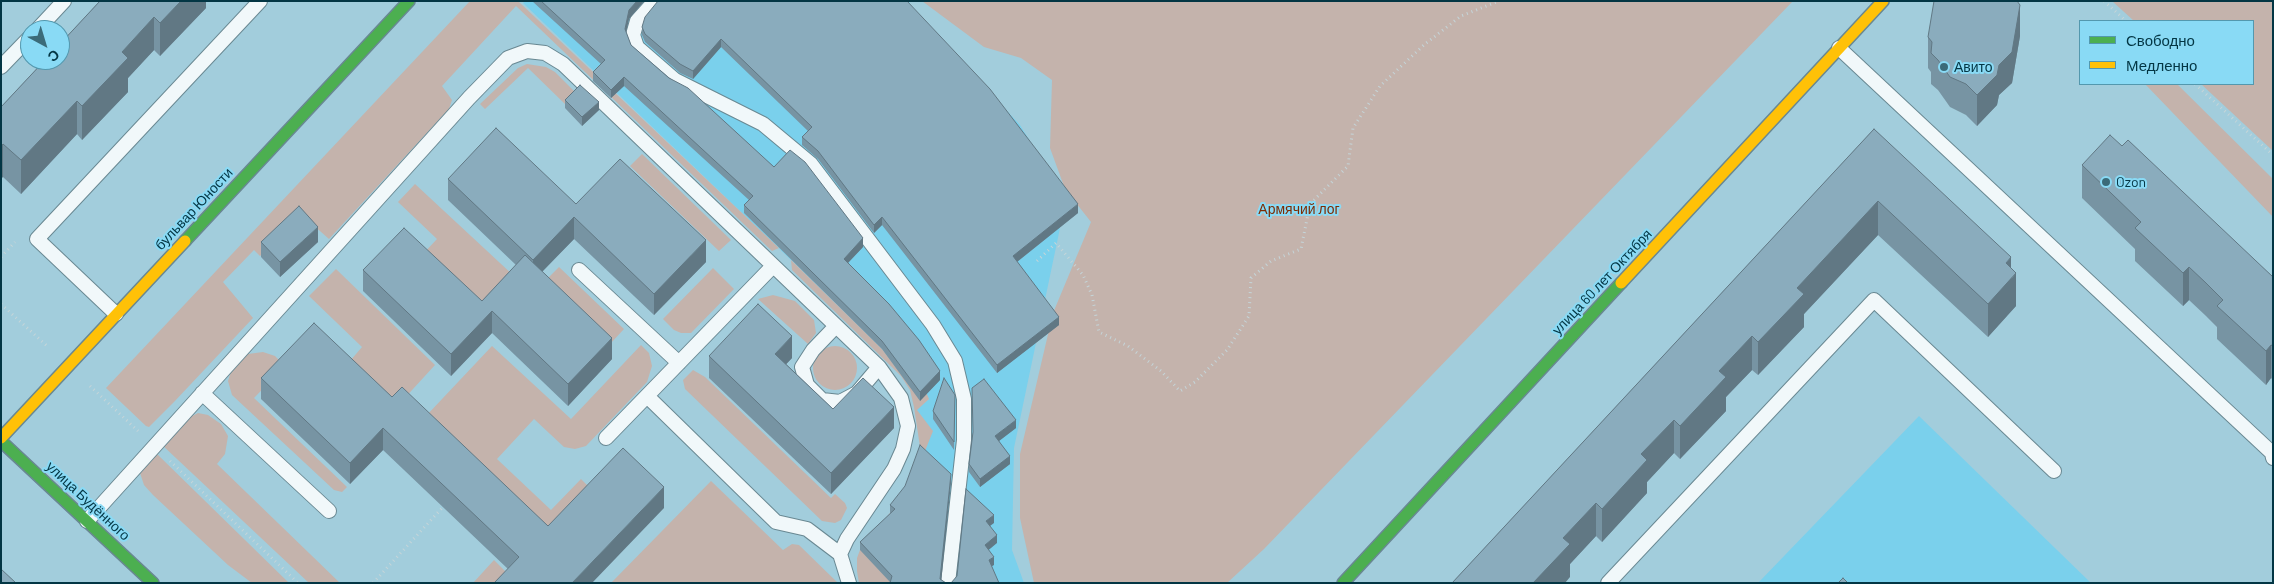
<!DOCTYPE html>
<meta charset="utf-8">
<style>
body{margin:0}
#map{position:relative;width:2274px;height:584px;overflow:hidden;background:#a2cddc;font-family:Barlow,sans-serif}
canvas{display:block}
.frame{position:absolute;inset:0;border:2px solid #033644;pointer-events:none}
.legend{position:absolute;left:2079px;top:20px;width:175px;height:65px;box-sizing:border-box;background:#89daf5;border:1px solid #5398ae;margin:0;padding:6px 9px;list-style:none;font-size:15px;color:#033644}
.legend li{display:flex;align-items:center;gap:10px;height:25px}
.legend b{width:25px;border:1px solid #5398ae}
.north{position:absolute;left:20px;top:20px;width:50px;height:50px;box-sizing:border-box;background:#89daf5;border:1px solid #5398ae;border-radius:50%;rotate:141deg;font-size:14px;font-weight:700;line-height:20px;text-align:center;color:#033644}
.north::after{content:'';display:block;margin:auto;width:18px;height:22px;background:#3b6b79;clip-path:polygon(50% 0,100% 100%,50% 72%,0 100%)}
</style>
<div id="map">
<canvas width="2274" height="584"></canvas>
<div class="frame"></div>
<ul class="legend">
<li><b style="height:6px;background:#4caf50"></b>Свободно</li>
<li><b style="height:6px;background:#ffc107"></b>Медленно</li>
</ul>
<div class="north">С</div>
</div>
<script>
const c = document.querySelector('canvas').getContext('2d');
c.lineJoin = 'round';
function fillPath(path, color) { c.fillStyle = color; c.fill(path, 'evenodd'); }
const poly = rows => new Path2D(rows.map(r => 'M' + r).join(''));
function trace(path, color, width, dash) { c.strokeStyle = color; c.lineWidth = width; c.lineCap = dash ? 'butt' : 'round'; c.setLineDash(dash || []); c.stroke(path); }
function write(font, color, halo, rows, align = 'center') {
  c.font = font + ' Barlow,sans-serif'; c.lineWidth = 4; c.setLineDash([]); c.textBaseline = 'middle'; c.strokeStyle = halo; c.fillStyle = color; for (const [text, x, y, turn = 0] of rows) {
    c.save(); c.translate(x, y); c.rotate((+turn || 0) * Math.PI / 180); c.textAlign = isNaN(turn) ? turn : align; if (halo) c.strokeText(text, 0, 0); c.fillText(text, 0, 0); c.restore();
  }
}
fillPath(poly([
 [525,1,910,1,909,5,1020,125,1055,182,1060,228,1014,448,1012,550,1024,583,893,583,912,528,890,513,905,494,922,461,916,410,929,399,901,374,882,349,838,305,523,3],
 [1919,416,2091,583,1758,583]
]), '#7ad0ec');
fillPath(poly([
 [470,1,518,1,779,248,772,251,516,6,442,86,452,100,449,109,329,239,303,216,260,256,254,250,223,282,253,318,174,402,149,427,146,426,106,388],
 [922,1,1793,1,1264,549,1227,583,1034,583,1020,518,1020,454,1053,313,1091,222,1065,189,1050,148,1052,80,1021,58,984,47],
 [2112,1,2273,1,2273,151,2201,84,2253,84,2253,21,2134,21],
 [527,64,546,67,555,72,578,95,567,106,528,68,485,109,480,104,518,68],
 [2145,84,2177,84,2273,179,2273,217],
 [642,154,731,240,719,251,630,166],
 [415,184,514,276,481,311,421,256,437,239,398,202],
 [791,260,882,349,901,374,926,392,929,399,917,410,933,431,921,461,918,460,920,447,914,407,910,390,901,376,792,270],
 [559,267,624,329,611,343,545,281],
 [713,268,734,289,691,333,681,333,674,330,663,319],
 [336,269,435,365,391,413,344,368,362,347,309,296],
 [773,295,795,301,814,320,816,333,808,344,758,299],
 [641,345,649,353,652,366,647,382,586,446,575,449,564,447,534,419,497,459,551,510,581,479,592,490,550,533,426,416,492,346,571,419],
 '813 368a22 22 0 1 1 44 0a22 22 0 1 1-44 0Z',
 [263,352,275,356,285,366,254,398,347,487,342,492,334,490,232,395,228,381,233,365,248,354],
 [693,370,705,377,831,498,835,494,845,503,847,508,841,520,835,523,822,521,685,389,683,380],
 [198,413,208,415,221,424,228,436,225,454,217,464,340,583,309,583,161,444,186,419],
 [155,452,289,583,252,583,228,565,153,495,144,485,140,473,146,462],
 [711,481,783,550,792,544,799,545,838,583,611,583],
 [890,513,912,528,893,583,859,583,857,571,857,558,860,550],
 [494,560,512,578,508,583,473,583]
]), '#c4b3ac');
const lane = poly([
 [655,1,637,21,633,35,637,47,675,80,763,124,811,164,933,325,955,361,964,399,964,440,948,583],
 [37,30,64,1],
 [1839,48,2272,453,2273,458],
 [1,67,30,37],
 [579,270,679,363],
 [116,314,37,239,260,1],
 [836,326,813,350,802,367,807,385,822,400,840,402,857,393,879,367],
 [202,393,329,511],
 [647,396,776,522,807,529,840,554],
 [606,438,773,266],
 [87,521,469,98,508,58,527,51,545,53,563,64,879,367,901,398,908,426,903,449,894,469,847,539,840,554,849,583],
 [1608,583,1874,300,2054,471]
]);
const fast = poly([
 [185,241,409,1],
 [1,441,153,583],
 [1343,583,1621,283]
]);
const slow = poly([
 [1621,283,1883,1],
 [1,438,185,241]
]);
trace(lane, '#698892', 16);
trace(fast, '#698892', 14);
trace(slow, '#698892', 14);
trace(poly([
 [2104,1,2126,21],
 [2195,84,2273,155],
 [1,257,15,242],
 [1037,261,1056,243,1083,275,1092,295,1099,332,1128,346,1161,371,1180,391,1195,382,1227,350,1249,316,1251,278,1271,261,1301,249,1310,204,1348,166,1353,128,1380,86,1425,44,1461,16,1499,1],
 [1,304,47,346],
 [90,386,138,431],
 [170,461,298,583],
 [373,583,443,507]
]), '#c5d5d9', 3, [1, 4]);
trace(lane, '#f1f8fa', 14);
trace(fast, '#4caf50', 11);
trace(slow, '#ffc107', 11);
fillPath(poly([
 [100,1,206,1,206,8,160,56,154,50,128,78,128,92,82,140,77,134,21,194,3,177,1,107],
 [532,1,644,1,629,19,626,32,631,45,774,167,863,247,848,263,940,380,920,401,882,349,744,213,744,205,749,200,624,86,611,98,593,81,593,72,601,64],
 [658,1,1078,213,1017,262,1059,325,997,373,882,225,874,233,818,159,802,145,802,137,808,131,721,47,693,79,680,73,645,42,642,35,642,27],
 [2020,36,2012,83,1999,95,1997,105,1977,126,1966,115,1950,107,1938,90,1931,84,1931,72,1928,68,1928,37],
 [565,100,599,110,582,126,565,108],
 [1874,129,2011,268,2016,306,1988,337,1878,235,1804,314,1804,327,1758,375,1752,370,1726,397,1726,411,1680,459,1674,453,1647,482,1647,493,1602,542,1596,536,1570,564,1570,577,1452,583],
 [2122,146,2273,277,2273,380,2271,378,2266,385,2217,339,2217,327,2206,316,2189,300,2183,306,2135,261,2135,249,2082,198,2082,165],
 [448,179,576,204,706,262,654,315,574,239,542,272,612,359,568,406,492,333,451,376,363,291,363,270,482,301,516,265,448,200],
 [261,242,318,242,280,277,261,257],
 [709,356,792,358,786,364,833,409,894,428,831,494,709,378],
 [261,378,392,397,548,526,664,508,508,569,383,450,350,484,261,399],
 [955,395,954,450,933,419,933,411],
 [1016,428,999,441,1010,464,980,487,969,472,969,464,973,432],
 [951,482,890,582,860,550,860,542,890,514,890,505]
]), '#7794a3');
fillPath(poly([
 [181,1,206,1,206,8,160,56,160,23],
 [637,1,644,1,629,19,625,37,625,29,629,10],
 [2020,5,2020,36,2012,83,1999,95,1997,105,1977,126,1977,95,1999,65],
 [154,17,154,50,128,78,128,92,82,140,82,106,122,52],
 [721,39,721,47,693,79,693,71],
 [624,77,624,86,611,98,611,90],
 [77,101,77,134,21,194,21,160],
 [599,102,599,110,582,126,582,117],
 [3,144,3,177,1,179,1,146],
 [1878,201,1878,235,1804,314,1804,327,1758,375,1758,342,1797,288],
 [1078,204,1078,213,1013,265,1013,256],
 [574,217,574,239,533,281,533,260],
 [882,217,882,225,874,233,874,225],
 [318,227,318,242,280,277,280,262],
 [863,238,863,247,844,267,844,259],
 [706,240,706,262,654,315,654,294],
 [2011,257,2011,279,2016,273,2016,306,1988,337,1988,304,2006,263],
 [2189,267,2189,300,2183,306,2183,273],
 [492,311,492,333,451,376,451,354],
 [1059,317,1059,325,997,373,997,365],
 [792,336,792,358,775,376,775,354],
 [1752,336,1752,370,1726,397,1726,411,1680,459,1680,426,1719,371],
 [612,338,612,359,568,406,568,384],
 [2271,345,2271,378,2266,385,2266,351],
 [940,371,940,380,920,401,920,392],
 [894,407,894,428,831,494,831,473],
 [1016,420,1016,428,995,444,995,436],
 [1674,420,1674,453,1647,482,1647,493,1602,542,1602,509,1641,454],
 [383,428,383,450,350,484,350,463],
 [1010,456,1010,464,980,487,980,479],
 [951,474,951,482,941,583,940,579],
 [664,487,664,508,592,583,572,583],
 [1596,503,1596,536,1570,564,1570,577,1565,583,1533,583,1563,538],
 [994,515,994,523,986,529,986,521],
 [997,535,997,543,985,553,985,545],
 [994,557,994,565,989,568,989,560]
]), '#617884');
const building = poly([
 [100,1,181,1,160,23,154,17,122,52,128,58,82,106,77,101,21,160,3,144,1,146,1,107,45,60,60,60,60,44,100,1],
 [541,1,637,1,629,10,625,29,631,45,669,78,688,88,774,167,790,150,805,162,863,238,844,259,889,304,919,340,940,371,920,392,882,341,744,205,753,196,624,77,611,90,593,72,605,60,541,1],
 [658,1,907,1,990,89,1078,204,1013,256,1059,317,997,365,882,217,874,225,818,151,802,137,812,127,721,39,693,71,680,64,645,34,642,27,645,17,658,1],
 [1934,1,2017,1,2020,5,2012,52,1999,65,1997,75,1977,95,1966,84,1950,77,1938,60,1931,53,1932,42,1928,37,1934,1],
 [580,85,599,102,582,117,565,100,580,85],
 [496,128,576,204,620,159,706,240,654,294,574,217,533,260,448,179,496,128],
 [1874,129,2011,257,2006,263,2016,273,1988,304,1878,201,1797,288,1804,294,1758,342,1752,336,1719,371,1726,377,1680,426,1674,420,1641,454,1647,460,1602,509,1596,503,1563,538,1570,544,1533,583,1452,583,1874,129],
 [2110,135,2122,146,2128,140,2273,277,2273,346,2271,345,2266,351,2217,306,2223,300,2206,283,2189,267,2183,273,2135,228,2141,222,2082,165,2110,135],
 [299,206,318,227,280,262,261,242,299,206],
 [404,228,482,301,525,255,612,338,568,384,492,311,451,354,363,270,404,228],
 [758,304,792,336,775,354,833,409,863,378,894,407,831,473,709,356,758,304],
 [314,323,392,397,402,387,548,526,623,448,664,487,572,583,494,583,519,557,383,428,350,463,261,378,314,323],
 [944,378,955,395,954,442,933,411,944,378],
 [984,379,1016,420,995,436,1010,456,980,479,969,464,973,432,972,388,984,379],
 [920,445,951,474,940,579,946,583,890,583,892,576,860,542,895,509,890,505,905,486,920,445],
 [966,489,994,515,986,521,997,535,985,545,994,557,989,560,999,583,951,583,957,576,966,489],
 [1,569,16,583,1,583,1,569],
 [1843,578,1848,583,1838,583,1843,578]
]);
fillPath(building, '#8aacbd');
trace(building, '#617884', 1);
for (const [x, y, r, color] of [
 [1944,67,5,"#3b6b79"],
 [2106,182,5,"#3b6b79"]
]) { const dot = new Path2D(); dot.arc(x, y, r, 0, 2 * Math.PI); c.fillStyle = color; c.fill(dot); trace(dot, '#89daf5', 2); }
write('14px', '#033644', '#89daf5', [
 ["Авито",1954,67],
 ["Ozon",2116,182]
], 'left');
write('14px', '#033644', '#89daf5', [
 ["бульвар Юности",194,209,-47],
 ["улица 60 лет Октября",1602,282,-47],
 ["улица Будённого",88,501,43]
]);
write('14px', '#7d2c04', '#89daf5', [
 ["Армячий лог",1299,209]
]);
</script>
